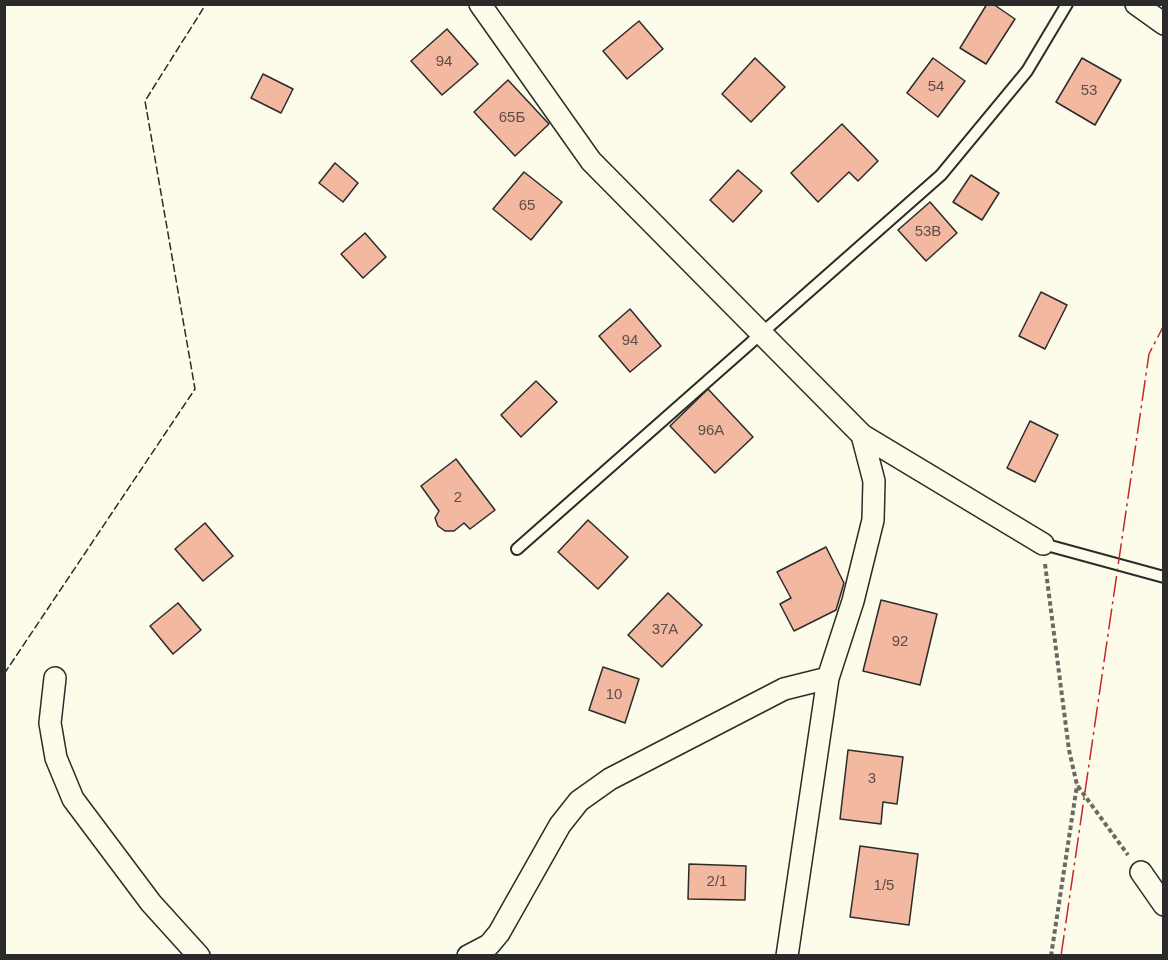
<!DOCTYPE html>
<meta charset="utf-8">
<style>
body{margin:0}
#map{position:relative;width:1168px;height:960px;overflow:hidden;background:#fdfbea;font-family:Helvetica,sans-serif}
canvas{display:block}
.frame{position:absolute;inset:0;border:6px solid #2b2b2b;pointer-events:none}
</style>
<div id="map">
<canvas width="1168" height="960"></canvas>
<div class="frame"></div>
</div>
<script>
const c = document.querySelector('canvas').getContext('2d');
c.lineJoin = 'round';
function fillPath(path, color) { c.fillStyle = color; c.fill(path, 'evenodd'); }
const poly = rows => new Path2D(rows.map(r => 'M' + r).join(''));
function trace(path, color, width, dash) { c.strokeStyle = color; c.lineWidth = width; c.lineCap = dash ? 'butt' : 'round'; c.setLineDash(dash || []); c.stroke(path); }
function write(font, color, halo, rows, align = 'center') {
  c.font = font + ' Helvetica,sans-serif'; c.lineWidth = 4.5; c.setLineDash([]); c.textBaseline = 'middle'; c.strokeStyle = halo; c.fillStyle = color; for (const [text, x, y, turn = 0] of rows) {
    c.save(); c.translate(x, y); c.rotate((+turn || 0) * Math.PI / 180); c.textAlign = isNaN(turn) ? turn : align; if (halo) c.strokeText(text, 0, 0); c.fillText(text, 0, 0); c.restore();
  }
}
const building = poly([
 [987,4,993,4,1015,19,986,64,960,48,987,4],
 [639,21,663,49,627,79,603,51,639,21],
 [447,29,478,64,442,95,411,61,447,29],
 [755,58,785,87,751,122,722,94,755,58],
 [933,58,965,81,938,117,907,93,933,58],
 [1082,58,1121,80,1095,125,1056,102,1082,58],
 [263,74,293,89,281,113,251,98,263,74],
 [508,80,549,124,515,156,474,112,508,80],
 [842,124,878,161,858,181,849,172,818,202,791,173,842,124],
 [335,163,358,183,343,202,319,183,335,163],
 [738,170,762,191,733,222,710,200,738,170],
 [524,172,562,202,531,240,493,209,524,172],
 [971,175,999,193,982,220,953,202,971,175],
 [930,202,957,233,926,261,898,230,930,202],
 [365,233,386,257,363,278,341,254,365,233],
 [1041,292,1067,305,1045,349,1019,336,1041,292],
 [630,309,661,346,630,372,599,336,630,309],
 [536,381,557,402,521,437,501,415,536,381],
 [708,389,753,437,715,473,670,426,708,389],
 [1030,421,1058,435,1035,482,1007,468,1030,421],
 [456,459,495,510,470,529,464,523,454,531,445,531,438,526,435,518,439,511,421,486,456,459],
 [588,520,628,557,598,589,558,552,588,520],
 [205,523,233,556,203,581,175,549,205,523],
 [826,547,844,583,836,610,794,631,780,604,791,598,777,572,826,547],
 [668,593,702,625,662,667,628,635,668,593],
 [881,600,937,614,920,685,863,671,881,600],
 [178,603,201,630,173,654,150,626,178,603],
 [603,667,639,679,625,723,589,710,603,667],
 [848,750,903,757,897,804,883,802,881,824,840,819,848,750],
 [860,846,918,854,909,925,850,917,860,846],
 [689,864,746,866,745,900,688,899,689,864]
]);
fillPath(building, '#f2b8a0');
trace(building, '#2b2b2b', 1.5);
const lane = poly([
 [1043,544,1164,577],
 [517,549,941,175,1027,71,1067,4]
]);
const street = poly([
 [480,4,591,161,862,435,1043,544],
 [1136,4,1164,24],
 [55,678,50,723,56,758,73,799,151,903,199,956],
 [1141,872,1164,905],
 [468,956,489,945,499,933,560,825,579,801,610,779,784,689,828,678],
 [787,956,828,678,853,601,873,520,874,481,862,435]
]);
trace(lane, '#2b2b2b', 14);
trace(street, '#2b2b2b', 24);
trace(poly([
 [1045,564,1069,750,1077,785,1128,855],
 [1051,956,1077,785]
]), '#6a6964', 4, [4.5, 3]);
trace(lane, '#fdfbea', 10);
trace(street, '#fdfbea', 21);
trace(poly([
 [4,674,195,389,145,101,206,4]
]), '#2b2b2b', 1.5, [8, 3]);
trace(poly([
 [1061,956,1149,354,1164,325]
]), '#c62828', 1.5, [21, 4.5, 3, 4.5]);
write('15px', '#5d4e48', null, [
 ["94",444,62],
 ["54",936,87],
 ["53",1089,91],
 ["65Б",512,118],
 ["65",527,206],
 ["53В",928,232],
 ["94",630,341],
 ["96А",711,431],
 ["2",458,498],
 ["37А",665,630],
 ["92",900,642],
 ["10",614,695],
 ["3",872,779],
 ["2/1",717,882],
 ["1/5",884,886]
]);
</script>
